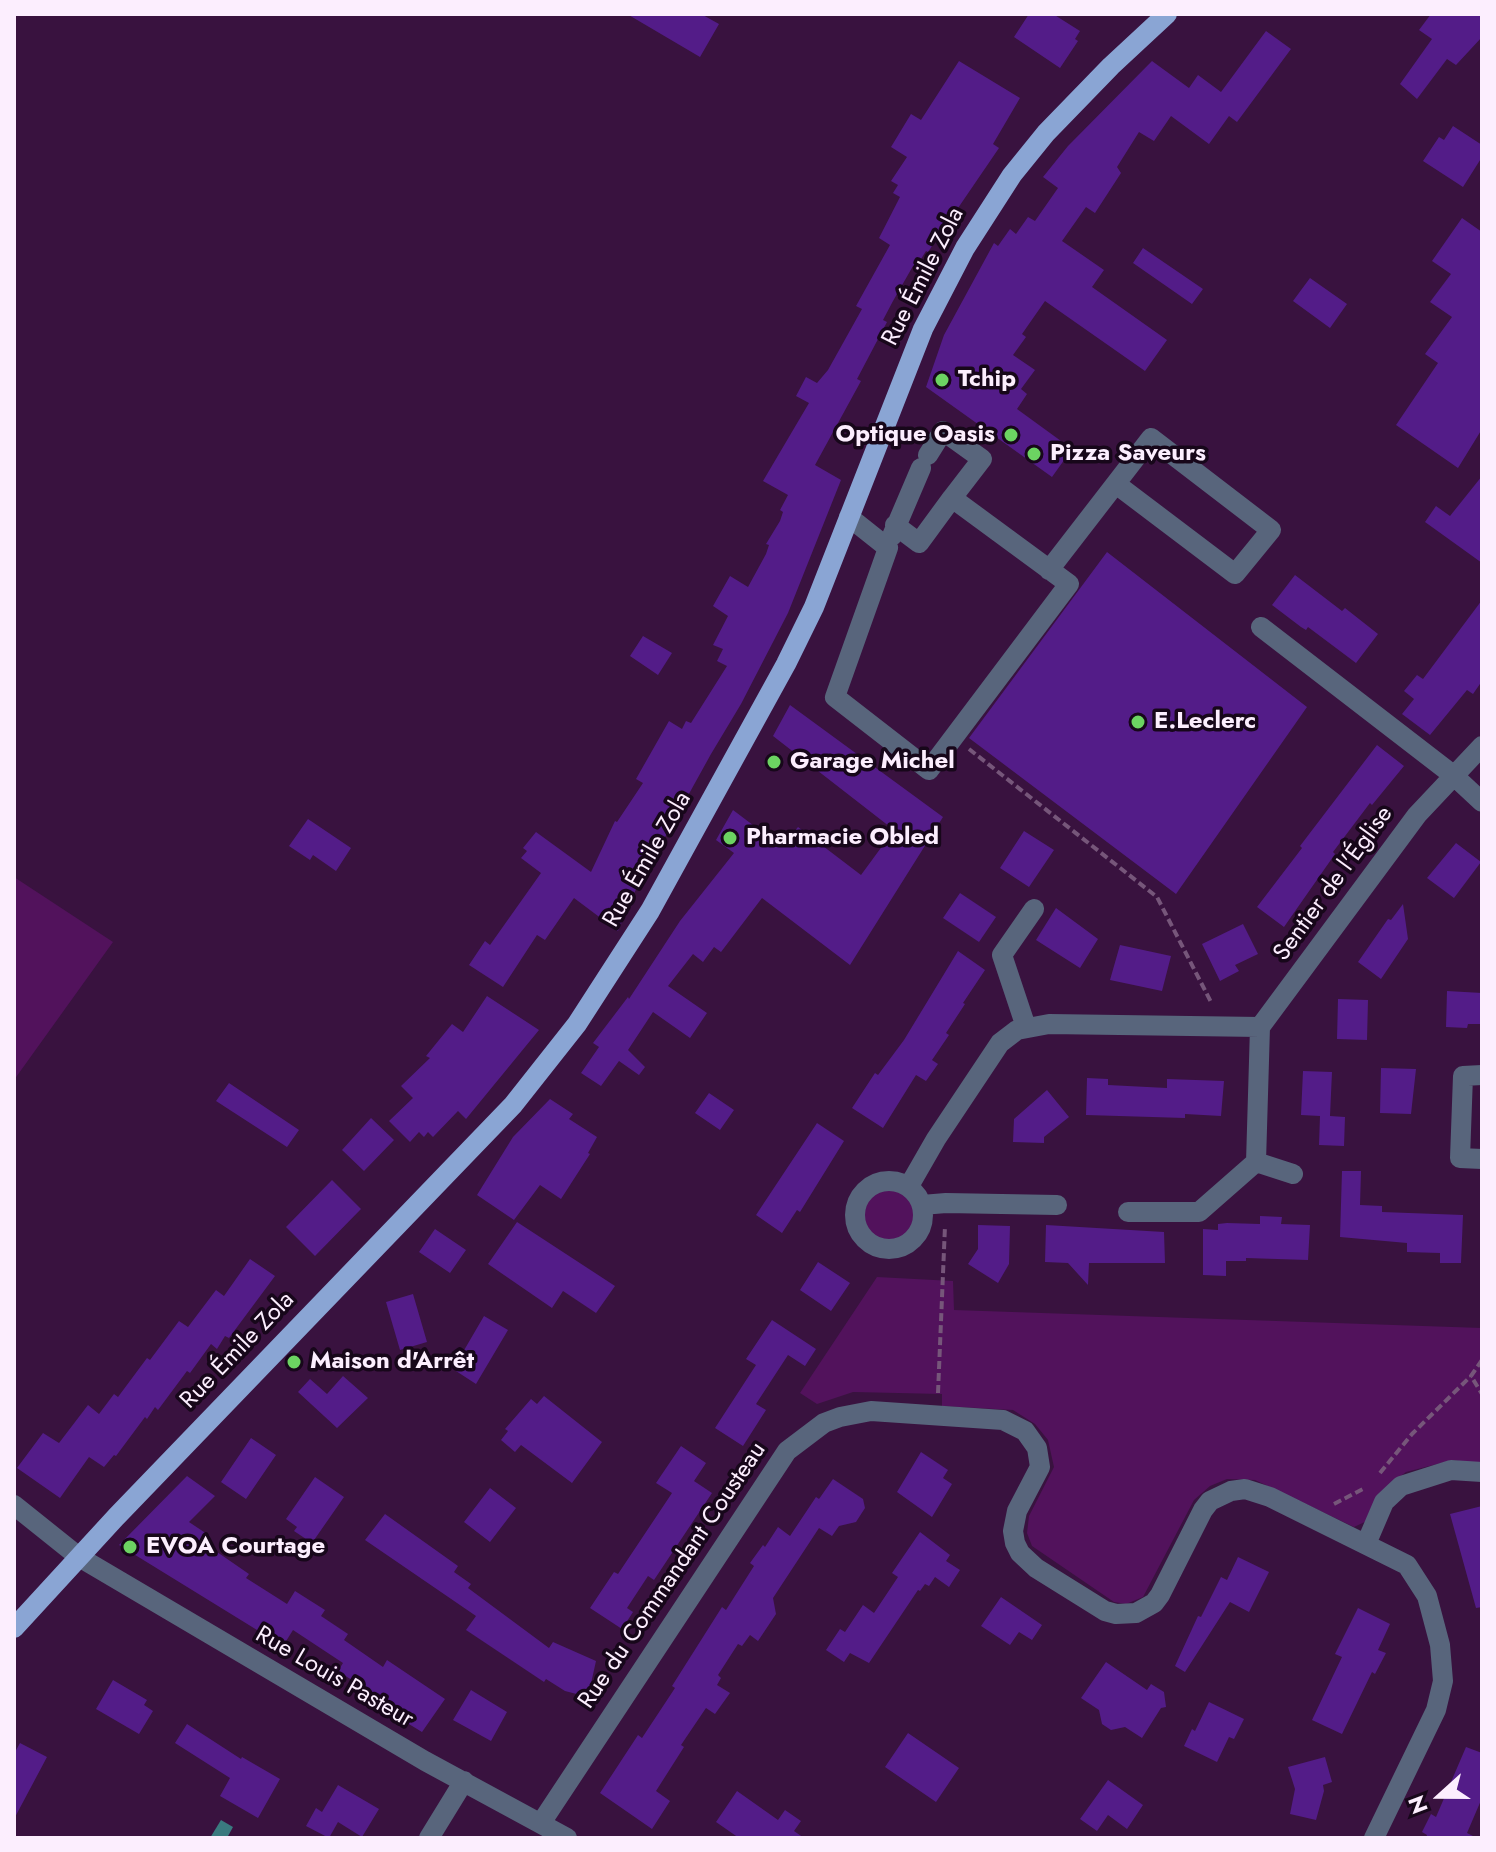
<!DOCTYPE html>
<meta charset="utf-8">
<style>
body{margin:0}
#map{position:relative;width:1496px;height:1852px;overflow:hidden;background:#39123f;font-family:Jost,sans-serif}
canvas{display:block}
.frame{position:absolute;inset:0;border:16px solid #fceefe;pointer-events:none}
.north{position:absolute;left:1400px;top:1756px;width:80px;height:80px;-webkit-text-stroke:6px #17071a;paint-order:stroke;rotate:249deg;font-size:22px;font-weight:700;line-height:32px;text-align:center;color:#fceefe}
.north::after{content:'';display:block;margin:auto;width:28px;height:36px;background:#fceefe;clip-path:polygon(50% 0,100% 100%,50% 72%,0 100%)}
</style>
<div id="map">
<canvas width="1496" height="1852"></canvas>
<div class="frame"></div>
<div class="north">N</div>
</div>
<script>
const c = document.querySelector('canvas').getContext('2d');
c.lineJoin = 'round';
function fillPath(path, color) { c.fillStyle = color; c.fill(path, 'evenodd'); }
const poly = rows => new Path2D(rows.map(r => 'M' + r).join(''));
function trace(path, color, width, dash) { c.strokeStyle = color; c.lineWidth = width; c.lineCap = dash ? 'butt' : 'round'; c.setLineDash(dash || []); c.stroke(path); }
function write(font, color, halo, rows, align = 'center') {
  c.font = font + ' Jost,sans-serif'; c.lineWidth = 7; c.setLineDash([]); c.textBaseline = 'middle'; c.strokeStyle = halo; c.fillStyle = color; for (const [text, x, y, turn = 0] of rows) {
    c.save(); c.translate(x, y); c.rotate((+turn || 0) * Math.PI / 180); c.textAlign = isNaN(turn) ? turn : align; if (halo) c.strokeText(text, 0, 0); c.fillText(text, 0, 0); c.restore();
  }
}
fillPath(poly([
 [14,877,113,942,14,1080],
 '861 1215a28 28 0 1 1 56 0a28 28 0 1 1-56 0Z',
 [877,1277,953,1281,954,1310,1482,1328,1482,1465,1453,1460,1406,1472,1388,1486,1369,1520,1354,1527,1255,1480,1227,1479,1210,1486,1194,1500,1143,1597,1126,1604,1114,1602,1032,1546,1027,1533,1029,1516,1054,1467,1048,1440,1035,1424,1013,1410,942,1406,942,1394,853,1392,817,1404,800,1393]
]), '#52125c');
fillPath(poly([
 [221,1820,233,1827,227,1838,210,1838]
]), '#3a7a7f');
fillPath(poly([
 [627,14,701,14,719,24,700,57],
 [1029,14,1053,14,1080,31,1075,39,1078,41,1060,68,1014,37],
 [1431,14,1482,14,1482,37,1456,65,1447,59,1417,99,1400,84,1432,39,1419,30],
 [1266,31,1291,49,1237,122,1229,116,1209,144,1171,116,1154,141,1139,132,1117,167,1121,173,1095,213,1086,207,1062,241,1104,270,1092,287,1167,340,1145,371,1045,301,1022,334,1026,337,1013,355,1035,370,1021,389,1027,394,1017,409,1072,449,1052,477,926,387,944,335,994,243,998,246,1010,229,1016,234,1028,217,1035,221,1058,188,1043,177,1068,146,1152,61,1189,88,1198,75,1221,92],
 [959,61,1020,98,993,144,999,148,928,252,926,251,916,267,913,266,893,301,883,320,887,322,857,379,861,381,815,465,841,480,788,613,741,704,711,754,633,895,618,931,574,898,545,940,537,935,503,987,469,965,485,941,490,945,541,873,521,858,527,851,523,848,536,832,591,872,615,821,617,822,643,783,636,779,669,721,682,729,686,721,691,723,727,666,717,661,723,649,713,645,728,616,713,606,730,576,748,587,766,554,769,545,766,544,780,521,783,512,780,510,788,495,763,481,809,403,796,396,806,377,817,383,828,370,862,309,856,306,890,245,879,238,900,197,893,193,898,185,891,181,907,157,891,147,911,114,921,120],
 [1453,126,1482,145,1482,157,1463,187,1423,161,1439,137,1444,140],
 [1462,218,1482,232,1482,429,1458,468,1396,425,1438,363,1425,354,1452,317,1430,302,1451,274,1432,261],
 [1143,248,1203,289,1192,304,1133,263],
 [1310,278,1347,304,1330,328,1293,301],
 [1482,476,1482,563,1425,522,1436,506,1450,516],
 [1107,552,1307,707,1176,894,969,738],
 [1295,575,1342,611,1345,608,1378,634,1356,663,1308,627,1306,630,1301,627,1272,605],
 [1482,600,1482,681,1473,694,1467,690,1430,735,1402,714,1414,699,1404,691,1417,675,1423,679],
 [643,636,672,653,658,675,630,656],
 [790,705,943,817,850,965,762,898,721,952,714,947,703,962,693,954,668,986,707,1013,690,1038,653,1012,628,1050,645,1067,639,1075,619,1061,601,1086,581,1073,599,1047,593,1043,628,997,629,999,680,921,734,853,716,840,733,810,782,847,798,827,861,875,894,830,773,736],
 [1377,745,1404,766,1372,805,1370,803,1333,852,1335,854,1284,927,1257,907,1302,848,1300,846],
 [308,819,351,848,336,871,313,855,310,860,289,846],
 [1024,831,1054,850,1029,887,1000,868],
 [1456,843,1481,862,1454,898,1427,878],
 [960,893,996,917,979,942,943,918],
 [1403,904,1408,939,1381,979,1358,962,1388,919,1391,920],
 [1056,908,1098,939,1080,968,1036,940],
 [1243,924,1258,954,1235,965,1239,971,1220,981,1202,944],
 [1120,945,1171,956,1162,991,1110,980],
 [958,951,985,970,963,1003,965,1004,946,1033,949,1035,932,1060,938,1064,926,1081,916,1075,883,1128,852,1108,875,1073,878,1075,904,1040],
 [1447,991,1482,993,1482,1024,1468,1024,1467,1028,1446,1027],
 [487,996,539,1030,466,1119,458,1111,433,1137,428,1132,424,1137,419,1132,410,1142,389,1121,413,1098,401,1086,430,1058,426,1056,452,1024,463,1032],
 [1338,999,1368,1000,1367,1040,1337,1039],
 [1381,1068,1416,1069,1411,1114,1380,1113],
 [1303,1071,1332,1072,1330,1116,1345,1117,1344,1146,1319,1145,1320,1116,1301,1115],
 [1087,1078,1108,1079,1108,1085,1167,1088,1167,1079,1224,1081,1221,1116,1185,1114,1185,1118,1086,1115],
 [229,1083,299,1130,287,1147,216,1101],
 [1047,1090,1069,1117,1044,1137,1044,1143,1013,1142,1014,1119],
 [709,1093,734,1110,720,1130,695,1113],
 [550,1099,573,1114,569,1119,597,1137,588,1153,590,1154,561,1199,540,1185,514,1220,477,1195,513,1137],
 [371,1118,394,1140,364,1171,342,1150],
 [817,1123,844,1141,800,1212,797,1210,782,1233,756,1215],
 [1342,1171,1361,1171,1360,1205,1382,1206,1382,1212,1463,1215,1461,1263,1440,1263,1440,1253,1407,1252,1407,1243,1340,1237],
 [332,1180,361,1209,315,1256,286,1227],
 [1260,1216,1282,1217,1281,1224,1310,1225,1308,1260,1246,1258,1246,1261,1226,1261,1226,1276,1203,1275,1203,1229,1218,1230,1218,1224,1227,1223,1260,1224],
 [517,1222,615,1286,596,1313,563,1291,552,1308,488,1264],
 [978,1225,1010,1226,1009,1264,998,1283,968,1264,978,1249],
 [1046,1225,1164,1232,1165,1263,1089,1263,1088,1285,1068,1263,1045,1262],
 [435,1229,466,1250,450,1273,419,1252],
 [250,1259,275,1276,229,1338,225,1336,217,1349,211,1344,190,1373,187,1371,158,1410,155,1407,147,1419,145,1417,116,1456,114,1455,104,1467,89,1457,60,1498,17,1468,43,1433,59,1443,88,1405,99,1414,114,1394,118,1397,147,1358,150,1360,179,1321,188,1327,216,1290,224,1296],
 [818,1262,850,1283,831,1311,800,1290],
 [413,1294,427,1342,400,1350,386,1302],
 [484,1316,508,1330,476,1384,456,1371,456,1364],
 [772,1320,816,1349,805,1366,788,1355,756,1404,766,1410,743,1446,715,1428,756,1365,746,1359],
 [343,1376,368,1398,337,1428,298,1392,310,1379,327,1394],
 [544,1396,602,1442,572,1483,521,1445,515,1452,501,1440,508,1431,505,1429,531,1399,537,1404],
 [251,1438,276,1455,246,1499,221,1482],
 [681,1446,706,1463,694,1481,712,1493,654,1580,648,1576,627,1608,633,1612,622,1629,590,1608,614,1572,618,1574,672,1493,656,1483],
 [921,1452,948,1470,943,1478,952,1484,932,1517,897,1492],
 [187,1476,215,1496,189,1522,210,1536,204,1543,249,1574,246,1578,287,1604,295,1591,325,1610,321,1616,348,1634,344,1640,383,1667,387,1660,445,1699,422,1732,371,1701,375,1695,338,1671,343,1663,293,1630,283,1646,119,1545],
 [315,1477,344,1497,312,1543,294,1531,297,1527,286,1519],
 [833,1479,863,1499,865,1508,856,1522,839,1526,832,1536,819,1528,773,1598,776,1614,758,1641,750,1635,742,1646,738,1644,718,1675,721,1678,717,1685,730,1693,715,1714,706,1708,681,1745,684,1747,656,1791,670,1801,652,1829,600,1793,638,1735,642,1738,675,1688,672,1686,722,1607,726,1610,754,1566,750,1563,763,1545,765,1547,778,1527,790,1536,816,1497,819,1499],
 [490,1488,516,1508,490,1542,464,1522],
 [1482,1506,1482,1607,1476,1608,1450,1514],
 [385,1514,458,1566,454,1572,471,1584,468,1588,549,1648,553,1642,596,1661,588,1697,565,1691,546,1679,544,1682,466,1630,476,1616,365,1540],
 [920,1532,950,1555,946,1561,960,1570,949,1587,935,1577,929,1586,925,1584,920,1591,918,1590,869,1663,850,1653,844,1662,826,1650,840,1629,845,1632,863,1605,874,1613,898,1577,892,1573],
 [1238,1557,1269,1572,1249,1612,1230,1602,1185,1672,1175,1666,1198,1616,1201,1617,1221,1577,1227,1580],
 [1001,1597,1042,1625,1032,1640,1019,1632,1010,1645,981,1626],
 [1358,1608,1390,1624,1378,1650,1386,1653,1375,1674,1372,1672,1342,1734,1312,1720,1342,1657,1335,1654],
 [1106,1662,1147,1690,1151,1684,1164,1692,1166,1707,1161,1708,1142,1738,1125,1727,1111,1730,1102,1724,1099,1710,1081,1698],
 [113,1680,147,1700,144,1705,153,1711,139,1734,96,1709],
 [471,1690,507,1712,491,1741,453,1720],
 [1209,1702,1244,1719,1234,1739,1229,1737,1217,1762,1184,1746,1192,1729,1195,1731],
 [187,1724,241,1759,242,1757,280,1779,258,1818,220,1796,230,1778,175,1743],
 [908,1733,959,1768,936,1802,885,1767],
 [20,1743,47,1757,14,1819,14,1754],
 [1466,1747,1482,1753,1482,1798,1467,1833,1477,1838,1426,1838,1427,1835,1422,1832,1431,1814,1436,1817],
 [1325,1757,1332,1782,1323,1785,1324,1791,1316,1820,1290,1814,1295,1789,1288,1767],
 [1108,1780,1143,1805,1127,1829,1108,1815,1097,1831,1080,1819],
 [338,1785,379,1809,362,1837,338,1822,329,1838,306,1826,316,1808,322,1812],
 [737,1791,778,1820,785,1810,801,1821,794,1831,804,1838,739,1838,716,1822]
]), '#531c88');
trace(poly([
 [969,749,1157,897,1212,1004],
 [1482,1360,1471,1376,1482,1394],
 [938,1393,945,1226],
 [1380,1473,1412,1434,1471,1376],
 [1334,1504,1365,1488]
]), '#76567a', 4, [8, 4]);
trace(poly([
 [928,455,943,431,982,459,952,498],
 [849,517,888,548,835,697,929,770,1069,584,952,498,919,543,895,525],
 [892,536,921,468],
 [1049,570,1151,438,1271,530,1235,574,1116,484],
 [1261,627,1453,775,1482,802],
 [1026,1027,1002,955,1034,909],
 [1260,1027,1256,1162,1293,1174],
 [1482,1075,1463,1076,1460,1158,1482,1159],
 '855 1215a34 34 0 1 1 68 0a34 34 0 1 1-68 0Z',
 [909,1186,936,1139,1000,1043,1017,1030,1049,1024,1260,1027,1417,815,1482,746],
 [922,1205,946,1203,1057,1205],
 [1128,1212,1199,1212,1256,1162],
 [14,1505,79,1557,425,1761,567,1838],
 [1366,1544,1384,1502,1401,1486,1451,1470,1482,1472],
 [541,1823,787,1451,824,1423,840,1417,871,1411,1003,1420,1025,1431,1037,1448,1040,1467,1017,1511,1013,1531,1015,1543,1020,1553,1036,1568,1105,1611,1116,1614,1136,1613,1154,1603,1160,1595,1203,1510,1210,1501,1231,1491,1245,1489,1270,1497,1407,1565,1427,1596,1440,1645,1443,1681,1436,1710,1374,1838],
 [429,1838,464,1781]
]), '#58657c', 20);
trace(poly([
 [14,1628,116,1517,513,1105,577,1024,650,911,786,664,814,607,923,329,965,248,1012,175,1046,133,1111,66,1167,14]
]), '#8aa5d4', 20);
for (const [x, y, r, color] of [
 [942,380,8,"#6cd362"],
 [1011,435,8,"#6cd362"],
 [1034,454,8,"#6cd362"],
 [1138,722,8,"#6cd362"],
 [774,762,8,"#6cd362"],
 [730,838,8,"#6cd362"],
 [294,1362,8,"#6cd362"],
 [130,1547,8,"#6cd362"]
]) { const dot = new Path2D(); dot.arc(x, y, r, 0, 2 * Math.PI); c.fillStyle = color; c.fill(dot); trace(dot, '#17071a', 3); }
write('24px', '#fceefe', '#17071a', [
 ["Rue Émile Zola",924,277,-63],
 ["Rue Émile Zola",648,860,-60],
 ["Sentier de l'Église",1334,884,-54],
 ["Rue Émile Zola",238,1351,-46],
 ["Rue du Commandant Cousteau",673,1576,-56],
 ["Rue Louis Pasteur",334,1678,30]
]);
write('bold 24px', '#fceefe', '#17071a', [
 ["Tchip",958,380],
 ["Optique Oasis",995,435,"right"],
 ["Pizza Saveurs",1050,454],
 ["E.Leclerc",1154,722],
 ["Garage Michel",790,762],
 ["Pharmacie Obled",746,838],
 ["Maison d'Arrêt",310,1362],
 ["EVOA Courtage",146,1547]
], 'left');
</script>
